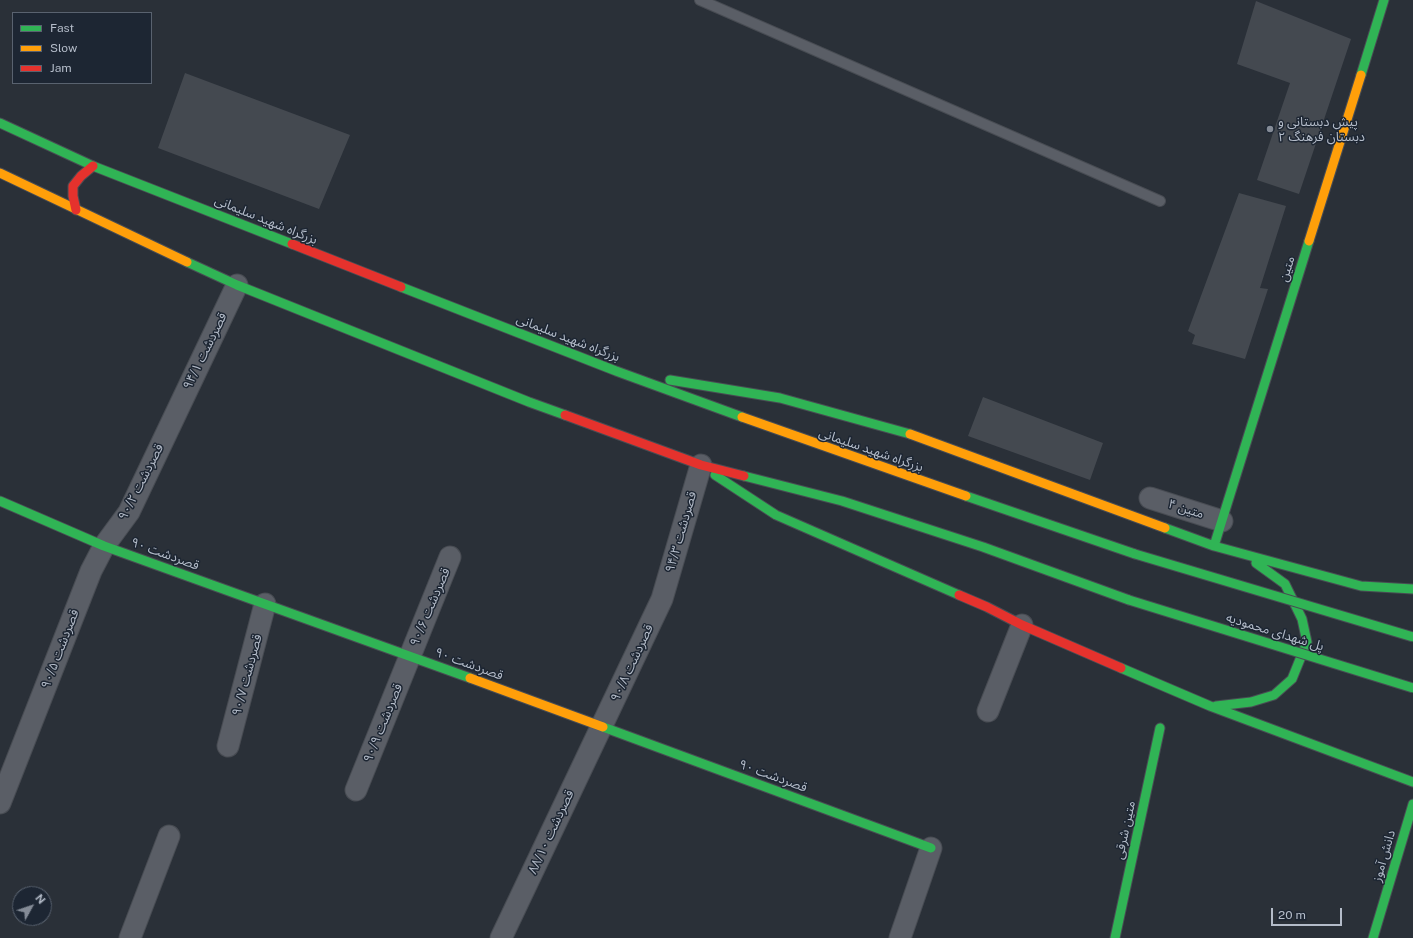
<!DOCTYPE html>
<meta charset="utf-8">
<style>
body{margin:0}
#map{position:relative;width:1413px;height:938px;overflow:hidden;background:#2a3038;font-family:"Public Sans",sans-serif}
canvas{display:block}
.legend{position:absolute;left:12px;top:12px;width:140px;height:72px;box-sizing:border-box;background:#1d2633;border:1px solid #59626f;margin:0;padding:5px 7px;list-style:none;font-size:12px;color:#b4bcc9}
.legend li{display:flex;align-items:center;gap:8px;height:20px}
.legend b{width:20px;border:1px solid #59626f}
.north{position:absolute;left:12px;top:886px;width:40px;height:40px;box-sizing:border-box;background:#1d2633;border:1px solid #59626f;border-radius:50%;rotate:50deg;font-size:11px;font-weight:700;line-height:16px;text-align:center;color:#b4bcc9}
.north::after{content:'';display:block;margin:auto;width:14px;height:18px;background:#848b96;clip-path:polygon(50% 0,100% 100%,50% 72%,0 100%)}
.scale{position:absolute;left:1271px;top:908px;width:71px;height:18px;box-sizing:border-box;border:2px solid #b4bcc9;border-top:0;padding-left:5px;font-size:12px;line-height:14px;white-space:nowrap;color:#b4bcc9;-webkit-text-stroke:3px #1d2633;paint-order:stroke}
</style>
<div id="map">
<canvas width="1413" height="938"></canvas>
<ul class="legend">
<li><b style="height:5px;background:#30b455"></b>Fast</li>
<li><b style="height:5px;background:#ff9f0a"></b>Slow</li>
<li><b style="height:5px;background:#e5322d"></b>Jam</li>
</ul>
<div class="north">N</div>
<div class="scale">20 m</div>
</div>
<script>
const c = document.querySelector('canvas').getContext('2d');
c.lineJoin = 'round';
function fillPath(path, color) { c.fillStyle = color; c.fill(path, 'evenodd'); }
const poly = rows => new Path2D(rows.map(r => 'M' + r).join(''));
function trace(path, color, width, dash) { c.strokeStyle = color; c.lineWidth = width; c.lineCap = dash ? 'butt' : 'round'; c.setLineDash(dash || []); c.stroke(path); }
function write(font, color, halo, rows, align = 'center') {
  c.font = font + ' "Public Sans","Noto Sans Arabic",sans-serif'; c.lineWidth = 3; c.setLineDash([]); c.textBaseline = 'middle'; c.strokeStyle = halo; c.fillStyle = color; for (const [text, x, y, turn = 0] of rows) {
    c.save(); c.translate(x, y); c.rotate((+turn || 0) * Math.PI / 180); c.textAlign = isNaN(turn) ? turn : align; if (halo) c.strokeText(text, 0, 0); c.fillText(text, 0, 0); c.restore();
  }
}
fillPath(poly([
 [1256,1,1351,39,1299,194,1257,180,1290,83,1237,64],
 [185,73,350,135,319,209,158,148],
 [1239,193,1286,206,1260,288,1268,289,1245,359,1192,344,1195,335,1188,331],
 [983,397,1103,443,1090,480,968,436]
]), '#444950');
const lane = poly([
 [700,0,1160,201]
]);
const street = poly([
 [1150,498,1222,521],
 [988,711,1022,625],
 [228,746,265,604],
 [356,790,450,557],
 [0,803,91,571,104,546,129,512,237,285],
 [130,938,169,836],
 [501,938,662,599,701,465],
 [900,938,931,848]
]);
const fast = poly([
 [1361,75,1384,0],
 [0,123,93,166,292,244],
 [187,262,237,285,529,402,565,415],
 [401,287,616,371,742,417],
 [670,380,780,398,910,434],
 [715,475,776,515,959,595],
 [744,476,842,501,983,547,1129,600],
 [966,496,1135,554],
 [0,501,104,546,470,678],
 [1165,528,1214,546,1361,586,1413,589],
 [1214,546,1309,241],
 [1121,668,1210,706,1413,782],
 [1216,706,1251,702,1274,695,1292,679,1307,642,1302,619,1285,584,1256,563],
 [603,727,931,848],
 [1115,938,1160,728],
 [1373,938,1413,804]
]);
const slow = poly([
 [0,173,187,262],
 [1309,241,1361,75],
 [742,417,966,496],
 [910,434,1165,528],
 [470,678,603,727]
]);
const jam = poly([
 [76,210,73,196,73,186,81,176,93,166],
 [292,244,401,287],
 [565,415,701,465,744,476],
 [959,595,987,607,1022,625,1121,668]
]);
trace(lane, '#484c53', 12);
trace(street, '#484c53', 23);
trace(fast, '#484c53', 11);
trace(slow, '#484c53', 11);
trace(jam, '#484c53', 11);
trace(lane, '#5a5e66', 10);
trace(street, '#5a5e66', 21);
trace(fast, '#30b455', 9);
trace(slow, '#ff9f0a', 9);
trace(jam, '#e5322d', 9);
const fastBridge = poly([
 [1135,554,1413,637],
 [1129,600,1413,688]
]);
trace(fastBridge, '#474c53', 11, []);
trace(fastBridge, '#30b455', 9);
for (const [x, y, r, color] of [
 [1270,129,4,"#848b96"]
]) { const dot = new Path2D(); dot.arc(x, y, r, 0, 2 * Math.PI); c.fillStyle = color; c.fill(dot); trace(dot, '#1d2633', 1.5); }
write('13px', '#b4bcc9', '#1d2633', [
 ["پیش دبستانی و",1278,122],
 ["دبستان فرهنگ ۲",1278,137]
], 'left');
write('13px', '#b4bcc9', '#1d2633', [
 ["بزرگراه شهید سلیمانی",266,220,22],
 ["متین",1287,269,-73],
 ["بزرگراه شهید سلیمانی",568,338,21],
 ["۹۴/۱ قصردشت",205,351,-64],
 ["بزرگراه شهید سلیمانی",871,450,19],
 ["۹۰/۲ قصردشت",141,482,-63],
 ["۴ متین",1186,509,18],
 ["۹۴/۳ قصردشت",681,532,-74],
 ["۹۰ قصردشت",165,554,20],
 ["۹۰/۶ قصردشت",430,607,-67],
 ["پل شهدای محمودیه",1275,632,17],
 ["۹۰/۵ قصردشت",60,649,-69],
 ["۹۰/۸ قصردشت",632,663,-65],
 ["۹۰ قصردشت",469,664,20],
 ["۹۰/۷ قصردشت",247,675,-75],
 ["۹۰/۹ قصردشت",383,723,-68],
 ["۹۰ قصردشت",773,776,20],
 ["متین شرقی",1125,830,-78],
 ["۸۸/۱۰ قصردشت",551,832,-65],
 ["دانش آموز",1384,856,-74]
]);
</script>
